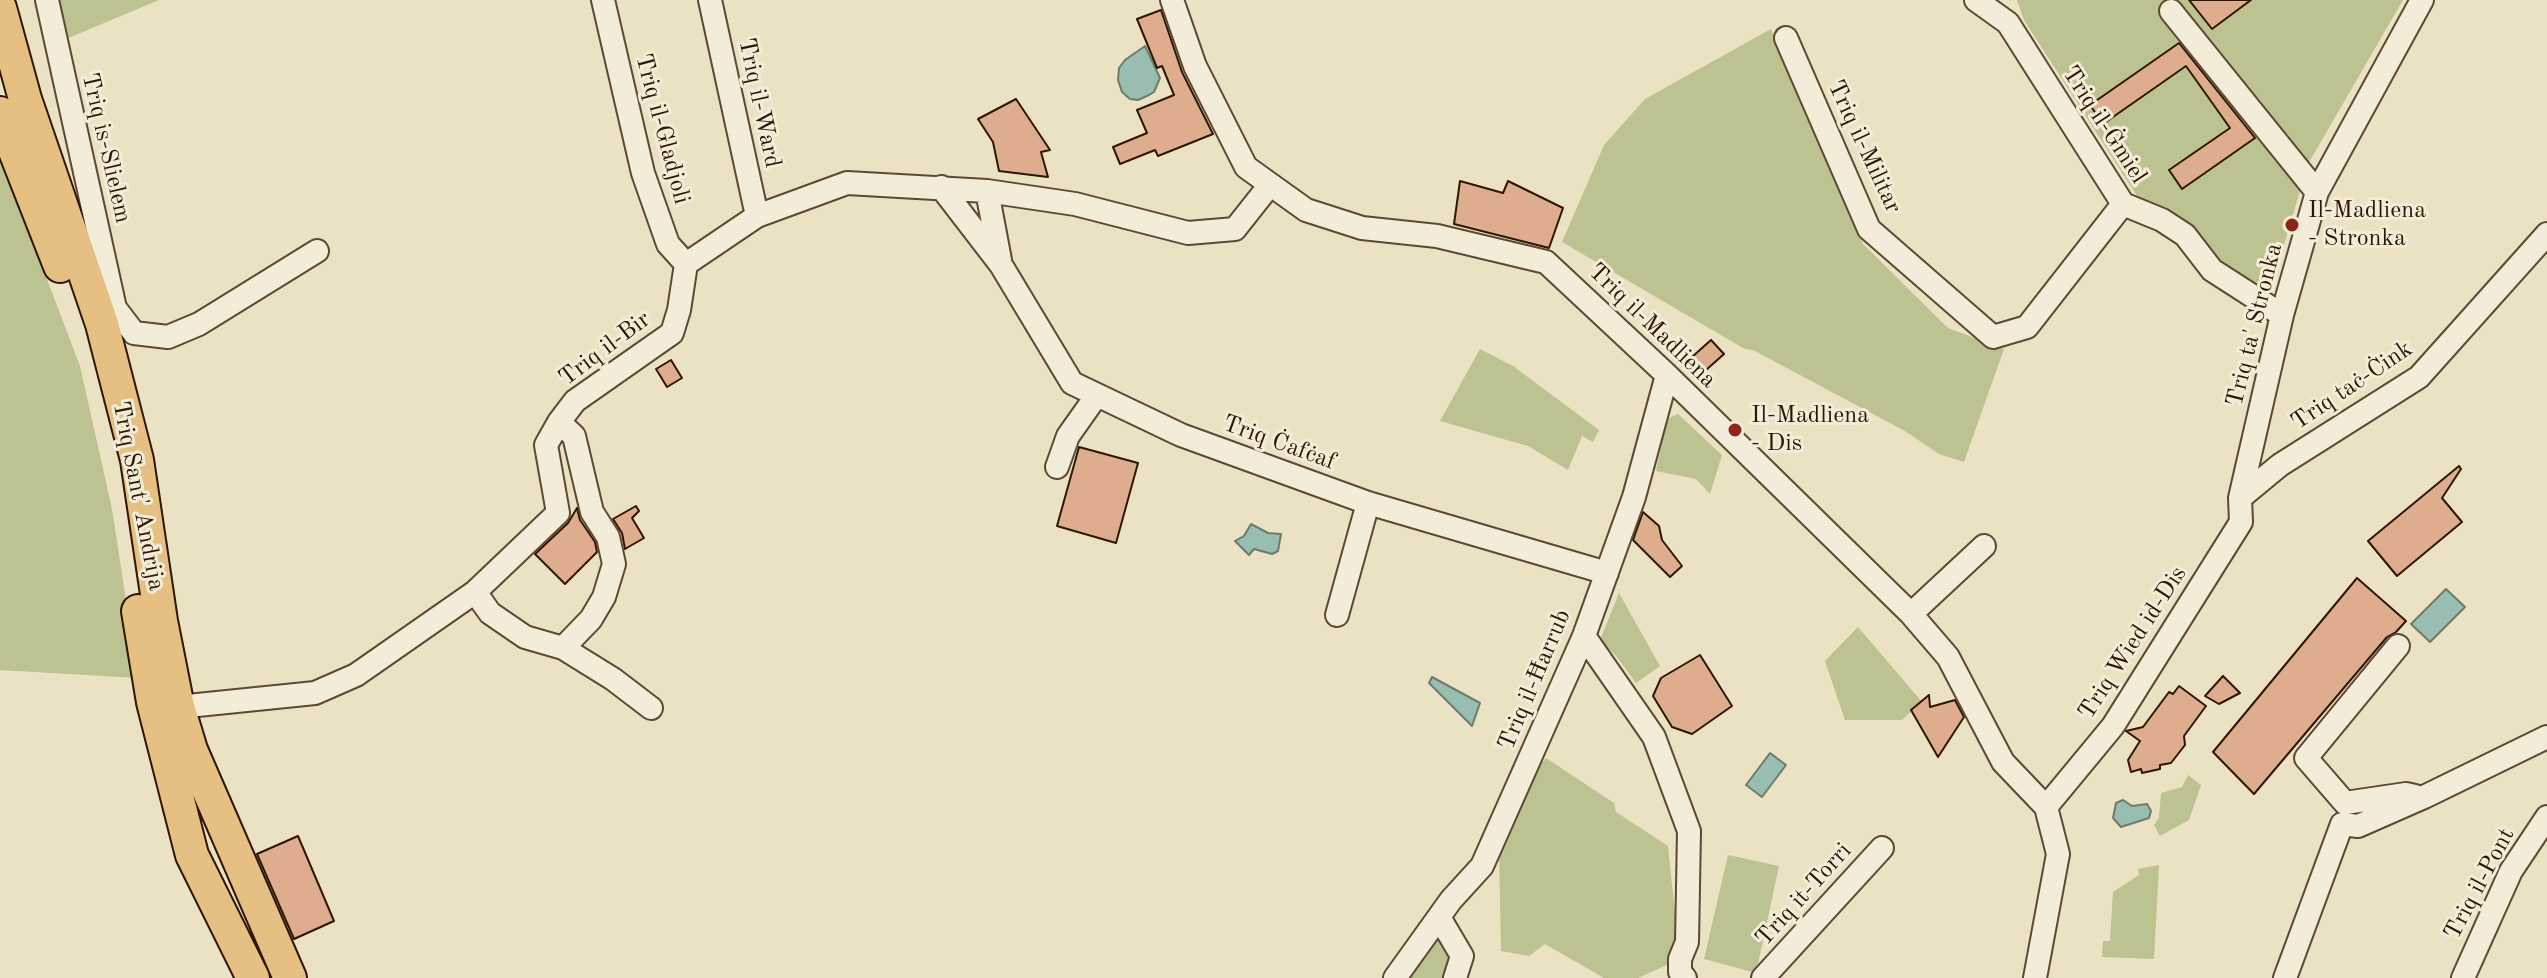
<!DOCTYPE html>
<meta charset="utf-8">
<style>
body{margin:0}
canvas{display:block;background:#ebe1c3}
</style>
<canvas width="2547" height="978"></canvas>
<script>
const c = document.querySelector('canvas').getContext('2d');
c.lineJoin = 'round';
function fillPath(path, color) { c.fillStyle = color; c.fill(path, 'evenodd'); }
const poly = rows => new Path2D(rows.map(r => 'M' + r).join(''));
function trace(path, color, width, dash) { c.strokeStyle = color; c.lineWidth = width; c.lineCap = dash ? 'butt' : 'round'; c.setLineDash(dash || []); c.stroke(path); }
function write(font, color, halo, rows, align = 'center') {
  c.font = font + ' "Old Standard TT",serif'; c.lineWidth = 6; c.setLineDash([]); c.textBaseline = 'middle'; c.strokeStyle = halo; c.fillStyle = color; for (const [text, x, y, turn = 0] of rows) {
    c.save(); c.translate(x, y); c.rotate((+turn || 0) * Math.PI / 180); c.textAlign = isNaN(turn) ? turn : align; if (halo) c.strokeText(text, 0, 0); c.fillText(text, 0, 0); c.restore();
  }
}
fillPath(poly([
 [57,0,159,0,66,39],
 [2017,0,2403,0,2308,164,2269,295,2222,265,2139,199,2024,20],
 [1771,29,1863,244,1948,328,2004,349,1964,462,1939,454,1905,431,1755,351,1743,348,1562,242,1604,145,1645,99],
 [0,156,80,366,112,509,138,678,0,670],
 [1480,349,1513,366,1599,430,1593,442,1582,436,1568,470,1528,446,1440,421],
 [1678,414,1722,455,1710,494,1696,479,1656,471,1667,419],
 [1619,593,1660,666,1636,683,1617,657,1600,640],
 [1858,627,1922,702,1902,720,1845,720,1825,661],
 [1546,758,1614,803,1616,812,1668,846,1677,933,1667,965,1638,978,1604,978,1545,944,1529,956,1501,951,1499,848,1526,781],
 [2188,775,2201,785,2189,820,2160,836,2154,825,2159,818,2161,793,2182,787],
 [1728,855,1779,866,1756,973,1704,959],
 [2159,865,2154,959,2102,957,2103,941,2110,941,2113,892,2139,875,2138,869],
 [1436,939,1444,939,1451,952,1446,978,1406,978]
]), '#bcc290');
const water = poly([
 [1145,46,1160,78,1154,92,1149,95,1138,100,1130,99,1122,92,1118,80,1119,68,1125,60,1145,46],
 [1251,524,1268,533,1281,534,1278,551,1272,554,1254,549,1249,555,1235,541,1244,536,1251,524],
 [2446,589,2465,607,2430,642,2411,624,2446,589],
 [1432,677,1480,703,1472,726,1429,683,1432,677],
 [1770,753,1786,765,1762,797,1746,785,1770,753],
 [2123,800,2132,806,2147,804,2151,811,2149,818,2121,827,2113,818,2116,803,2123,800]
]);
fillPath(water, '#98beb2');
trace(water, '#6e7b6b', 2);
const building = poly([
 [2189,0,2251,0,2212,29,2189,0],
 [1161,10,1182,72,1213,134,1158,156,1155,150,1120,164,1113,147,1147,133,1137,110,1174,95,1162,66,1157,68,1137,19,1161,10],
 [2179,43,2255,138,2182,189,2169,170,2230,128,2186,66,2103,124,2090,105,2179,43],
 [1016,99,1050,150,1041,152,1048,177,999,171,993,142,978,119,1016,99],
 [1460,181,1503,193,1508,181,1563,208,1549,248,1454,224,1460,181],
 [1711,340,1724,354,1696,379,1683,365,1711,340],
 [671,360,682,378,667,387,656,369,671,360],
 [1079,447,1138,463,1116,543,1057,526,1079,447],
 [2459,466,2461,469,2442,498,2462,522,2397,576,2368,541,2459,466],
 [636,506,639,511,632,518,644,538,625,549,622,533,613,519,636,506],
 [577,508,580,520,595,542,597,552,565,584,535,554,568,523,577,508],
 [1643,512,1659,526,1662,540,1682,566,1670,577,1633,540,1643,512],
 [2357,578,2406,621,2396,632,2387,637,2254,794,2213,752,2357,578],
 [1700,655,1732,706,1692,734,1672,727,1653,696,1661,678,1700,655],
 [2223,676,2240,693,2219,704,2205,696,2223,676],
 [2179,686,2206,706,2184,736,2185,745,2171,763,2160,765,2160,769,2142,773,2141,769,2131,772,2128,760,2140,741,2126,731,2143,727,2169,692,2173,694,2179,686],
 [1929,695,1930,707,1955,700,1964,717,1938,757,1911,710,1929,695],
 [298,836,334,921,294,939,257,854,298,836]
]);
fillPath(building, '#dead8d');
trace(building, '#2e1601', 2);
const minor = poly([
 [47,0,115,308,134,333,168,337,199,324,317,251],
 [603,0,643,173,668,244,686,264],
 [710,0,757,216],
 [1172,0,1195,66,1246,167,1306,210,1362,228,1437,236,1546,262,1667,375,1911,614,1948,657,2003,762,2046,807,2058,854,2035,978],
 [1976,0,2008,23,2123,204,2162,220,2185,235,2212,270,2282,315],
 [2171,11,2317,192],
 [1786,38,1869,229,1993,337,2027,327,2123,204],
 [941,187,1001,265,1072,383,1181,435,1368,503,1607,573],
 [987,191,1000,260],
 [559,422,574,436,592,512,608,537,614,564,604,597,591,619,563,648],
 [1057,467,1068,436,1097,395],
 [2240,498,2280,465,2419,377,2547,234],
 [475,592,490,613,525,637,563,648,613,679,651,708],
 [1911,614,1984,546],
 [1337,615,1368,503],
 [1584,636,1654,737,1689,831,1687,942,1680,959,1680,972,1685,978],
 [2398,646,2306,758,2345,803,2406,794,2415,796],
 [178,707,315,693,356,675,475,592,558,513,546,445,559,422,575,401,672,333,679,310,686,264,757,216,847,183,987,191,1075,204,1188,233,1235,229,1269,186],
 [2046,807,2113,726,2241,522,2240,498,2282,315,2317,192,2422,0],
 [1439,917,1462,956,1455,978],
 [1395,978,1451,900,1482,866,1584,636,1634,497,1667,375],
 [1763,978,1882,848],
 [2285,978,2342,824,2358,826,2424,797,2547,737],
 [2463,978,2511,871,2547,817]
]);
const highway = poly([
 [0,8,25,99,102,324,137,460,161,621,178,707,191,750,290,978],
 [0,113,60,266],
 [138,611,153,702,192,855,253,978]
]);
trace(minor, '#5d4932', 26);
trace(highway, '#2e1601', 36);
trace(minor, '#f2ecd8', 22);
trace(highway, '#e6c082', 32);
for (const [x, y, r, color] of [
 [2292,225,8,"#8f2418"],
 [1735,430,8,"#8f2418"]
]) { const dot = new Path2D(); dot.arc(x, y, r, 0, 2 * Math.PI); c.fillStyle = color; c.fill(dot); trace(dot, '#f2ecd8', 3); }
write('24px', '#2e1601', '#f2ecd8', [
 ["Triq il-Ward",759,103,78],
 ["Triq il-Ġmiel",2104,125,57],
 ["Triq il-Gladjoli",662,129,75],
 ["Triq il-Militar",1864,147,65],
 ["Triq is-Slielem",106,148,77],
 ["Triq ta' Stronka",2255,325,-76],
 ["Triq il-Madliena",1652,326,44],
 ["Triq il-Bir",605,349,-37],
 ["Triq taċ-Ċink",2352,386,-34],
 ["Triq Ċafċaf",1279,443,20],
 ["Triq Sant' Andrija",138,496,79],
 ["Triq Wied id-Dis",2133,643,-57],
 ["Triq il-Ħarrub",1535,680,-67],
 ["Triq il-Pont",2480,884,-62],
 ["Triq it-Torri",1804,895,-48]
]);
write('24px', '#2e1601', '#f2ecd8', [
 ["Il-Madliena",2308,211],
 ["- Stronka",2308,239],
 ["Il-Madliena",1751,416],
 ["- Dis",1751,444]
], 'left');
</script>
